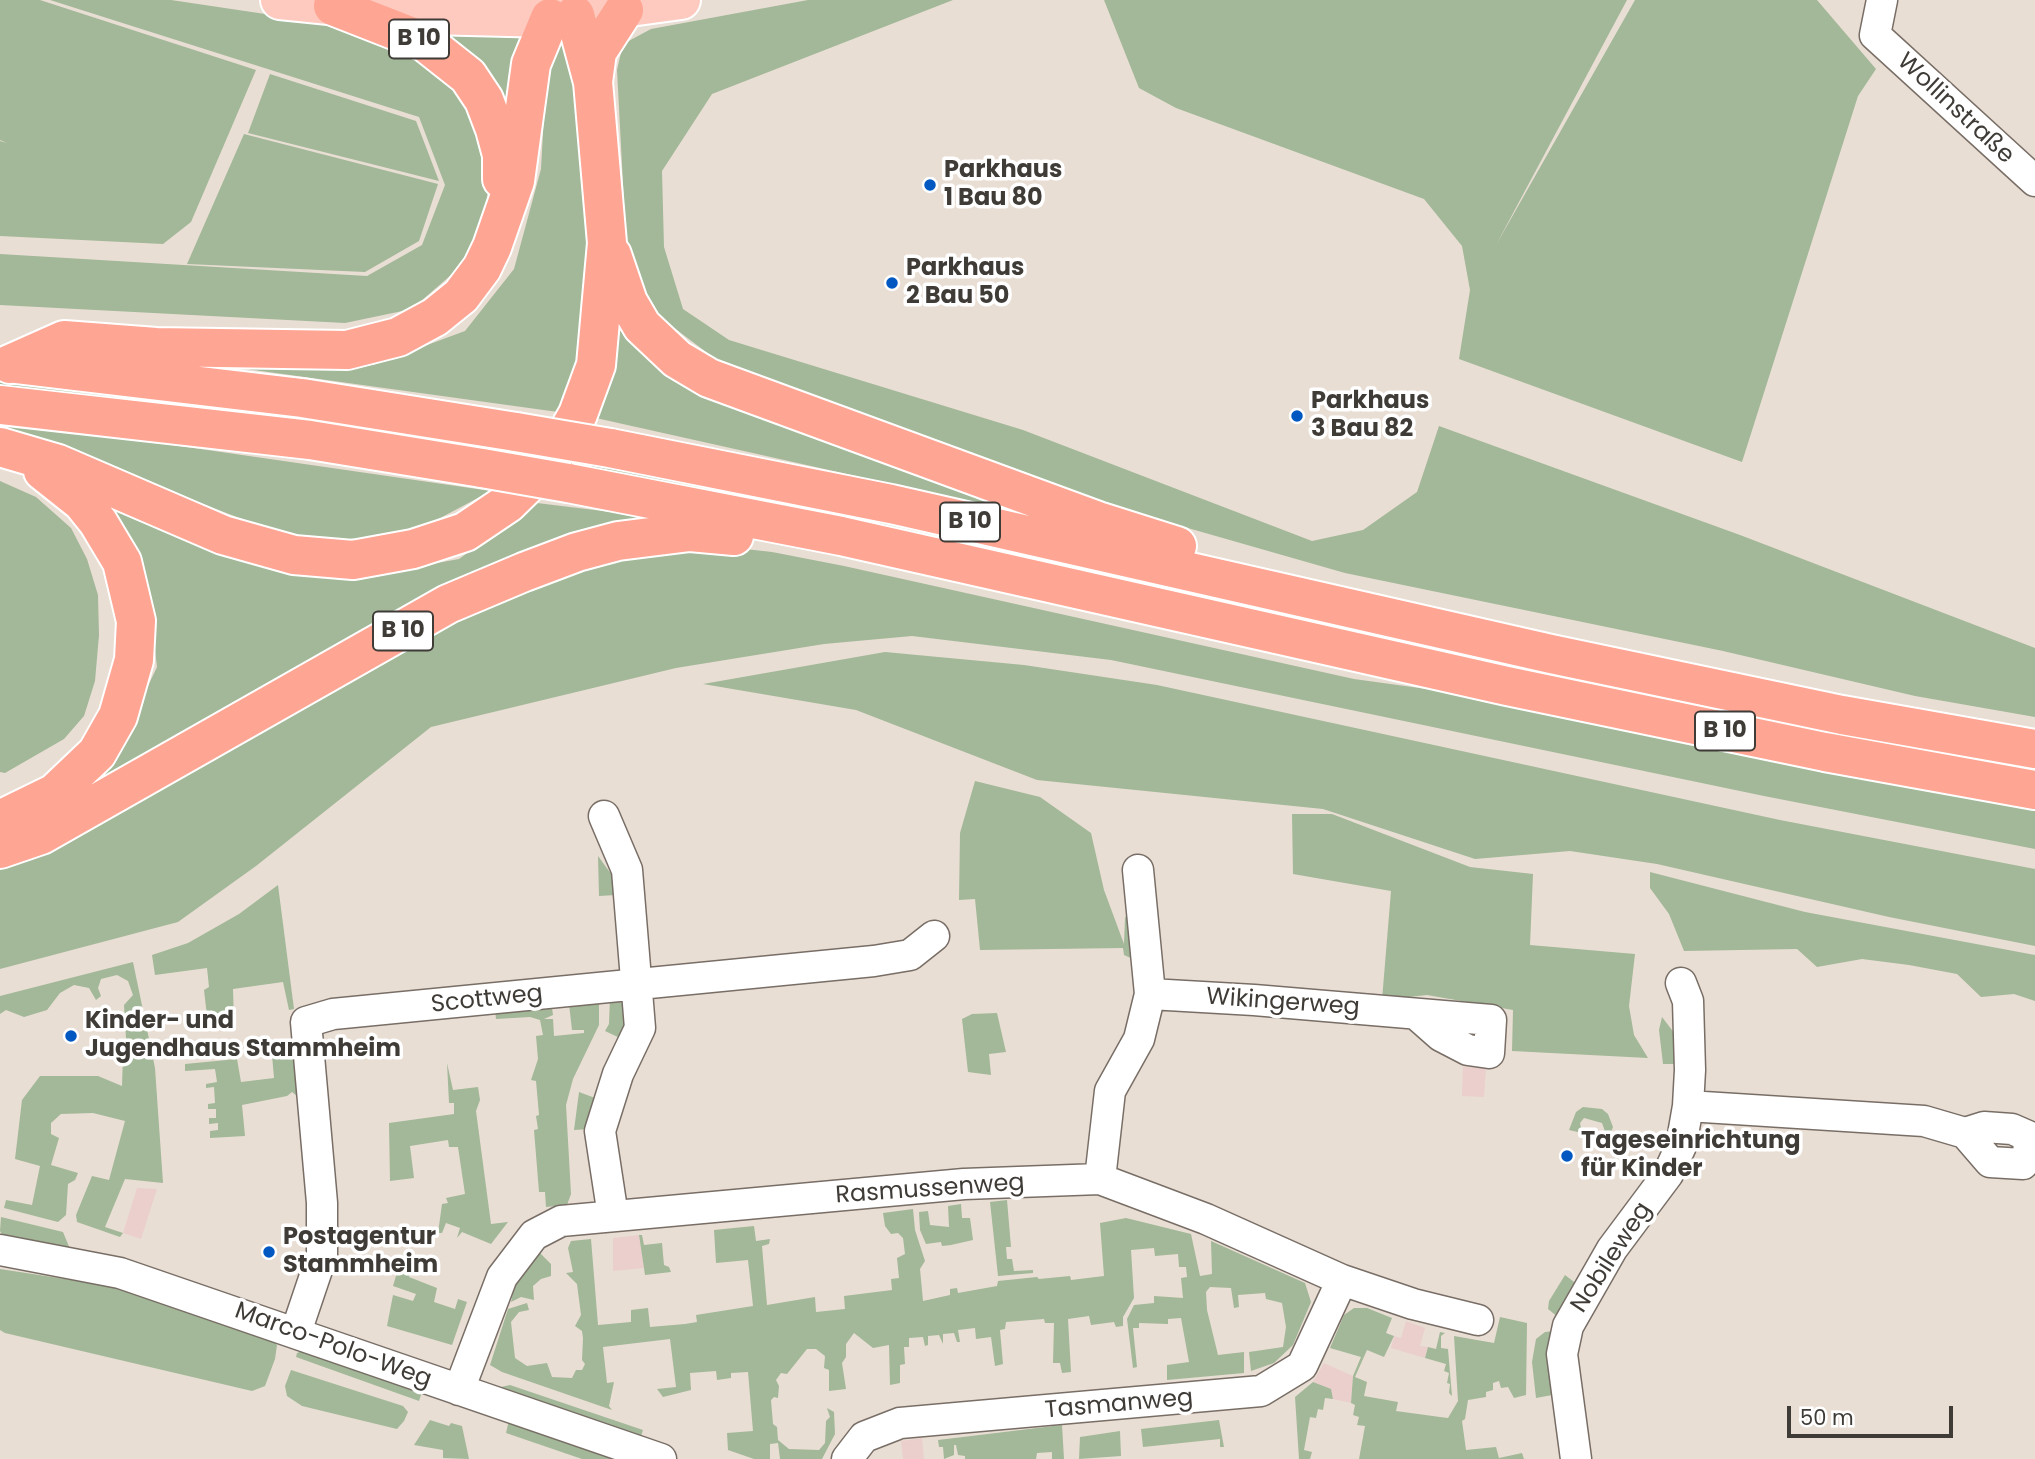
<!DOCTYPE html>
<meta charset="utf-8">
<style>
body{margin:0}
#map{position:relative;width:2035px;height:1459px;overflow:hidden;background:#e9ded4;font-family:Poppins,sans-serif}
canvas{display:block}
.scale{position:absolute;left:1787px;top:1406px;width:166px;height:32px;box-sizing:border-box;border:4px solid #3f3b37;border-top:0;padding-left:9px;font-size:21px;line-height:24px;white-space:nowrap;color:#3f3b37;-webkit-text-stroke:5px #fff;paint-order:stroke}
</style>
<div id="map">
<canvas width="2035" height="1459"></canvas>
<div class="scale">50 m</div>
</div>
<script>
const c = document.querySelector('canvas').getContext('2d');
c.lineJoin = 'round';
function fillPath(path, color) { c.fillStyle = color; c.fill(path, 'evenodd'); }
const poly = rows => new Path2D(rows.map(r => 'M' + r).join(''));
function trace(path, color, width, dash) { c.strokeStyle = color; c.lineWidth = width; c.lineCap = dash ? 'butt' : 'round'; c.setLineDash(dash || []); c.stroke(path); }
function write(font, color, halo, rows, align = 'center') {
  c.font = font + ' Poppins,sans-serif'; c.lineWidth = 7; c.setLineDash([]); c.textBaseline = 'middle'; c.strokeStyle = halo; c.fillStyle = color; for (const [text, x, y, turn = 0] of rows) {
    c.save(); c.translate(x, y); c.rotate((+turn || 0) * Math.PI / 180); c.textAlign = isNaN(turn) ? turn : align; if (halo) c.strokeText(text, 0, 0); c.fillText(text, 0, 0); c.restore();
  }
}
fillPath(poly([
 [1463,1067,1486,1068,1484,1097,1462,1096],
 [137,1188,157,1189,141,1239,123,1233],
 [639,1235,644,1268,613,1271,613,1238],
 [1406,1321,1425,1328,1420,1346,1428,1347,1425,1358,1391,1348,1394,1336,1401,1338],
 [1324,1363,1353,1376,1351,1403,1333,1399,1330,1389,1313,1382],
 [922,1438,924,1459,903,1459,901,1441]
]), '#eacfcd');
fillPath(poly([
 [0,0,40,0,256,70,191,222,163,244,0,236,0,141,7,143,0,140],
 [50,0,171,0,292,18,374,34,433,64,465,102,488,155,487,214,459,268,412,309,345,323,0,305,0,254,367,276,422,245,445,185,419,117],
 [808,0,953,0,712,94,662,171,664,247,683,309,729,340,1023,430,1312,541,1363,530,1417,492,1439,426,1740,535,2035,648,2035,717,1915,696,1723,651,1345,573,1111,506,718,361,657,315,627,260,617,70,623,44,651,29],
 [1104,0,1627,0,1496,245,1635,0,1817,0,1876,69,1858,96,1742,462,1459,359,1470,290,1462,246,1424,199,1176,108,1139,88],
 [435,31,528,34,514,156],
 [559,34,577,60,594,261,585,361,558,412,232,367,373,365,465,331,514,269,541,169,547,58],
 [270,74,416,121,439,181,248,133],
 [244,134,438,184,419,241,365,272,187,264],
 [616,302,661,363,1062,522,587,416],
 [0,377,250,404,245,414,0,387],
 [0,420,491,491,412,533,324,542,247,521,0,425],
 [599,460,843,511,1788,721,1787,730,589,470],
 [0,481,36,497,71,528,87,559,98,595,99,635,95,681,84,716,64,739,5,773,0,772],
 [95,488,139,514,233,558,359,577,459,559,537,503,652,517,77,798,136,711,157,667,148,588],
 [700,544,772,552,844,566,1354,679,1463,694,2035,807,2035,849,1764,796,1111,660,912,636,824,644,676,668,431,727,256,866,178,922,0,969,0,862,497,597,569,565],
 [885,652,1024,665,1157,685,1780,820,2035,869,2035,946,1889,917,1657,864,1570,851,1475,859,1323,809,1037,780,856,710,703,684],
 [975,781,1040,797,1091,833,1104,890,1124,944,1125,918,1129,909,1135,960,1124,955,1123,948,980,950,975,899,959,900,960,833],
 [1292,814,1332,814,1470,867,1533,874,1530,945,1635,954,1629,1006,1634,1035,1648,1058,1512,1051,1513,1010,1427,995,1382,1000,1391,891,1293,874],
 [598,856,614,878,616,895,599,896],
 [1650,872,1805,912,2035,955,2035,1001,2014,994,1981,997,1957,974,1909,965,1862,959,1817,967,1797,949,1684,951,1669,914,1650,888],
 [278,885,294,1009,289,1010,283,982,233,989,234,1021,208,1025,204,990,209,987,207,968,155,975,152,955,188,943,239,914],
 [133,962,155,1068,163,1183,125,1179,105,1227,123,1233,120,1237,77,1222,76,1215,92,1176,109,1180,125,1121,93,1113,61,1114,51,1123,51,1134,59,1138,51,1165,78,1173,75,1180,68,1184,66,1215,58,1222,4,1208,6,1200,32,1205,40,1166,15,1159,22,1100,40,1076,98,1076,122,1086,123,1055,127,1055,124,1005,133,995,128,981,117,975,101,979,98,988,101,996,96,1000,89,988,74,985,60,993,47,1010,24,1017,6,1010,0,1014,0,996],
 [610,997,624,1004,625,1027,620,1038,605,1031,609,1024],
 [599,1001,599,1025,573,1079,566,1105,571,1194,567,1205,546,1207,545,1192,539,1192,534,1130,538,1129,536,1116,539,1115,536,1081,531,1080,538,1059,536,1036,543,1035,540,1020,530,1017,496,1019,495,1010,552,1008,553,1015,544,1019,553,1019,554,1036,584,1033,584,1030,572,1030,569,1004],
 [997,1013,1006,1052,989,1054,991,1075,968,1072,962,1019,972,1014],
 [1662,1017,1675,1034,1679,1064,1663,1064,1659,1030],
 [294,1053,302,1125,297,1096,292,1092,287,1096,242,1105,245,1136,210,1138,210,1131,218,1130,218,1123,209,1124,209,1118,216,1118,216,1109,208,1109,208,1104,215,1103,214,1087,206,1088,206,1084,217,1082,215,1069,185,1071,185,1064,237,1059,241,1082,274,1078,272,1055],
 [447,1063,453,1090,478,1087,480,1100,476,1111,491,1224,508,1222,491,1244,462,1232,457,1238,460,1228,446,1223,442,1233,438,1233,442,1204,448,1203,446,1198,465,1194,458,1147,449,1147,448,1140,410,1146,414,1178,390,1181,389,1123,454,1114,454,1103,449,1103],
 [579,1092,595,1098,590,1129,574,1130],
 [1583,1107,1602,1109,1608,1114,1613,1127,1607,1143,1603,1142,1606,1134,1602,1123,1584,1118,1580,1123,1582,1133,1569,1130,1576,1112],
 [1007,1200,1011,1247,1006,1247,1007,1259,1012,1259,1014,1271,1033,1270,1033,1273,998,1276,990,1202],
 [961,1204,962,1218,970,1218,973,1240,951,1245,942,1246,941,1242,926,1244,920,1230,919,1212,928,1211,930,1225,949,1227,948,1206],
 [913,1209,915,1230,925,1261,920,1269,923,1301,950,1295,950,1289,957,1288,958,1293,997,1286,998,1281,1037,1277,1039,1279,1070,1276,1071,1280,1104,1276,1100,1223,1126,1218,1191,1234,1200,1276,1212,1274,1211,1241,1305,1283,1311,1302,1293,1345,1274,1363,1251,1371,1249,1352,1283,1347,1286,1327,1282,1303,1266,1299,1265,1293,1238,1295,1239,1307,1234,1308,1231,1288,1210,1287,1206,1292,1207,1310,1218,1355,1244,1352,1244,1373,1167,1380,1167,1365,1189,1362,1181,1318,1168,1319,1168,1324,1139,1323,1139,1328,1133,1328,1137,1367,1133,1368,1127,1319,1134,1305,1154,1303,1154,1296,1183,1298,1181,1278,1187,1277,1186,1267,1179,1267,1178,1254,1155,1256,1154,1248,1131,1250,1134,1298,1123,1317,1123,1326,1116,1327,1114,1322,1091,1325,1089,1316,1068,1319,1071,1372,1062,1373,1060,1363,1053,1363,1054,1323,1045,1323,1044,1319,1006,1322,1005,1329,1000,1330,1003,1364,995,1366,991,1337,976,1339,975,1328,958,1330,960,1342,957,1342,954,1333,943,1334,943,1344,939,1335,928,1336,928,1345,925,1346,923,1337,909,1338,909,1347,904,1347,905,1364,900,1365,900,1383,890,1385,889,1345,873,1348,854,1333,846,1344,846,1357,842,1363,846,1389,829,1391,829,1370,824,1368,825,1356,816,1349,807,1349,787,1374,781,1373,776,1380,779,1386,778,1398,774,1397,771,1400,773,1424,777,1427,778,1440,789,1449,819,1450,825,1443,826,1421,830,1417,827,1408,834,1412,835,1434,822,1459,780,1459,778,1443,770,1444,770,1459,754,1459,728,1450,727,1433,753,1431,748,1372,731,1373,731,1378,717,1380,716,1371,690,1373,691,1390,663,1397,657,1389,676,1387,670,1339,603,1347,607,1383,614,1382,609,1406,612,1410,502,1372,490,1365,508,1309,527,1303,529,1310,519,1312,511,1322,515,1358,527,1366,547,1363,552,1377,572,1378,576,1370,582,1370,585,1364,582,1360,583,1338,582,1331,575,1326,581,1315,577,1284,566,1273,573,1272,568,1248,571,1241,591,1239,598,1325,631,1322,631,1310,648,1308,650,1327,685,1324,697,1322,696,1315,753,1306,748,1260,716,1263,714,1230,754,1226,756,1241,770,1239,769,1244,762,1246,767,1305,815,1297,816,1312,845,1309,844,1296,892,1290,891,1279,899,1278,897,1258,905,1254,903,1238,898,1233,891,1234,885,1226,883,1213],
 [1,1217,63,1232,70,1249,3,1236,0,1231],
 [639,1235,642,1235,644,1245,662,1243,664,1265,669,1267,671,1272,645,1275],
 [540,1253,551,1264,551,1276,541,1279,533,1286,534,1300,521,1297,511,1302,515,1283,523,1268],
 [0,1269,111,1286,269,1338,277,1345,275,1359,265,1386,252,1391,5,1333,0,1330],
 [398,1269,410,1272,409,1277,437,1288,434,1302,455,1309,458,1299,467,1302,452,1345,387,1326,393,1295,413,1301,416,1294,393,1286],
 [1565,1275,1578,1285,1559,1318,1548,1309,1549,1301],
 [1354,1308,1367,1308,1392,1318,1386,1333,1394,1336,1384,1357,1367,1350,1355,1377,1367,1382,1364,1396,1398,1402,1396,1411,1440,1417,1448,1418,1458,1401,1454,1336,1494,1343,1500,1317,1527,1323,1526,1395,1514,1398,1508,1387,1501,1388,1499,1381,1493,1383,1493,1390,1486,1392,1486,1397,1468,1400,1465,1419,1462,1421,1466,1450,1496,1447,1499,1458,1522,1453,1524,1459,1359,1459,1365,1426,1357,1425,1359,1417,1353,1415,1355,1405,1351,1403,1353,1376,1361,1357,1330,1348,1344,1315],
 [1554,1331,1548,1369,1552,1395,1536,1398,1532,1362,1536,1339,1545,1332],
 [1440,1332,1445,1333,1441,1336,1441,1348,1448,1349,1452,1396,1449,1393,1450,1384,1447,1383,1449,1373,1444,1371,1446,1364,1425,1358,1428,1347,1436,1349],
 [307,1349,423,1389,419,1401,296,1357,297,1353],
 [291,1370,403,1406,408,1412,404,1421,397,1429,302,1406,287,1396,285,1386],
 [1313,1382,1331,1389,1333,1399,1325,1398,1323,1410,1318,1409,1316,1418,1310,1417,1304,1450,1312,1452,1310,1459,1299,1459,1295,1397],
 [510,1385,643,1430,639,1442,497,1393,501,1387],
 [430,1420,449,1426,451,1423,462,1426,469,1459,443,1458,443,1450,414,1445],
 [509,1420,614,1456,615,1459,582,1459,506,1433],
 [1219,1420,1224,1447,1220,1447,1220,1439,1143,1447,1141,1429],
 [1062,1425,1064,1459,1052,1459,1052,1452,1037,1453,1036,1459,965,1459,965,1456,958,1455,956,1445,954,1445,954,1455,944,1459,943,1447,939,1447,938,1440],
 [1120,1431,1121,1456,1079,1459,1080,1437]
]), '#a2b898');
const minor = poly([
 [1882,0,1875,35,2035,181],
 [604,816,627,870,640,1028,618,1074,600,1131,613,1216],
 [1150,994,1254,1000,1491,1020,1489,1053,1468,1050,1441,1036,1416,1014],
 [1688,1106,1924,1121,1965,1133,1990,1162,2023,1164,2029,1157,2028,1136,2012,1129,1984,1127,1965,1133],
 [1100,1179,1110,1091,1139,1039,1150,994,1138,870],
 [0,1250,120,1273,661,1459],
 [296,1332,322,1255,322,1203,306,1022,333,1014,874,961,910,955,934,936],
 [459,1390,502,1277,534,1235,561,1221,964,1184,1100,1179,1206,1219,1342,1280,1413,1304,1478,1320],
 [847,1459,864,1437,900,1423,1261,1391,1302,1366,1342,1280],
 [1576,1459,1562,1354,1568,1326,1612,1249,1668,1174,1681,1146,1688,1106,1690,1070,1688,1001,1681,983]
]);
const major = poly([
 [280,0,427,15,550,18,681,0]
]);
const highway = poly([
 [333,6,425,42,468,76,484,100,495,129,502,155,502,179],
 [593,82,597,52,624,10],
 [612,255,628,302,642,326,677,359,709,378,1098,521,1177,546],
 [10,364,64,340,156,347,347,350,398,337,435,317,461,296,482,268,492,247,515,181,531,64,550,18],
 [15,364,302,398,516,432],
 [0,405,310,440,482,468],
 [0,447,58,464,223,535,294,555,353,560,413,549,465,532,508,503,552,460,578,414,596,365,607,243,593,82,575,15],
 [610,448,891,504,1551,654,1842,715,2035,749],
 [568,483,841,536,1507,686,1825,752,2035,790],
 [0,820,55,793,97,753,118,716,134,660,136,621,122,562,98,522,82,502,43,471],
 [0,849,41,835,448,604,524,572,577,552,618,541,690,532,734,536]
]);
trace(minor, '#786e66', 33);
trace(major, '#fff', 42);
trace(highway, '#fff', 42);
trace(minor, '#fff', 30);
trace(major, '#fec9be', 38);
trace(highway, '#fea593', 38);
const highwayBridge = poly([
 [516,432,610,448],
 [482,468,568,483]
]);
trace(highwayBridge, '#fff', 42, []);
trace(highwayBridge, '#fea593', 38);
for (const [x, y, r, color] of [
 [930,185,7,"#0158c1"],
 [892,283,7,"#0158c1"],
 [1297,416,7,"#0158c1"],
 [71,1036,7,"#0158c1"],
 [1567,1156,7,"#0158c1"],
 [269,1252,7,"#0158c1"]
]) { const dot = new Path2D(); dot.arc(x, y, r, 0, 2 * Math.PI); c.fillStyle = color; c.fill(dot); trace(dot, '#fff', 2.5); }
for (const [x, y, w] of [
 [419,39,60],
 [970,522,60],
 [403,631,60],
 [1725,731,60]
]) { const box = new Path2D(); box.roundRect(x - w / 2, y - 19.5, w, 39, 5); c.fillStyle = '#fff'; c.fill(box); trace(box, '#3f3b37', 2); }
write('bold 23px', '#3f3b37', null, [
 ["B 10",419,39],
 ["B 10",970,522],
 ["B 10",403,631],
 ["B 10",1725,731]
]);
write('24px', '#3f3b37', '#fff', [
 ["Wollinstraße",1955,109,43],
 ["Scottweg",487,1000,-6],
 ["Wikingerweg",1283,1003,4],
 ["Rasmussenweg",930,1190,-4],
 ["Nobileweg",1612,1258,-57],
 ["Marco-Polo-Weg",333,1346,20],
 ["Tasmanweg",1119,1405,-5]
]);
write('bold 24px', '#3f3b37', '#fff', [
 ["Parkhaus",944,171],
 ["1 Bau 80",944,199],
 ["Parkhaus",906,269],
 ["2 Bau 50",906,297],
 ["Parkhaus",1311,402],
 ["3 Bau 82",1311,430],
 ["Kinder- und",85,1022],
 ["Jugendhaus Stammheim",85,1050],
 ["Tageseinrichtung",1581,1142],
 ["für Kinder",1581,1170],
 ["Postagentur",283,1238],
 ["Stammheim",283,1266]
], 'left');
</script>
